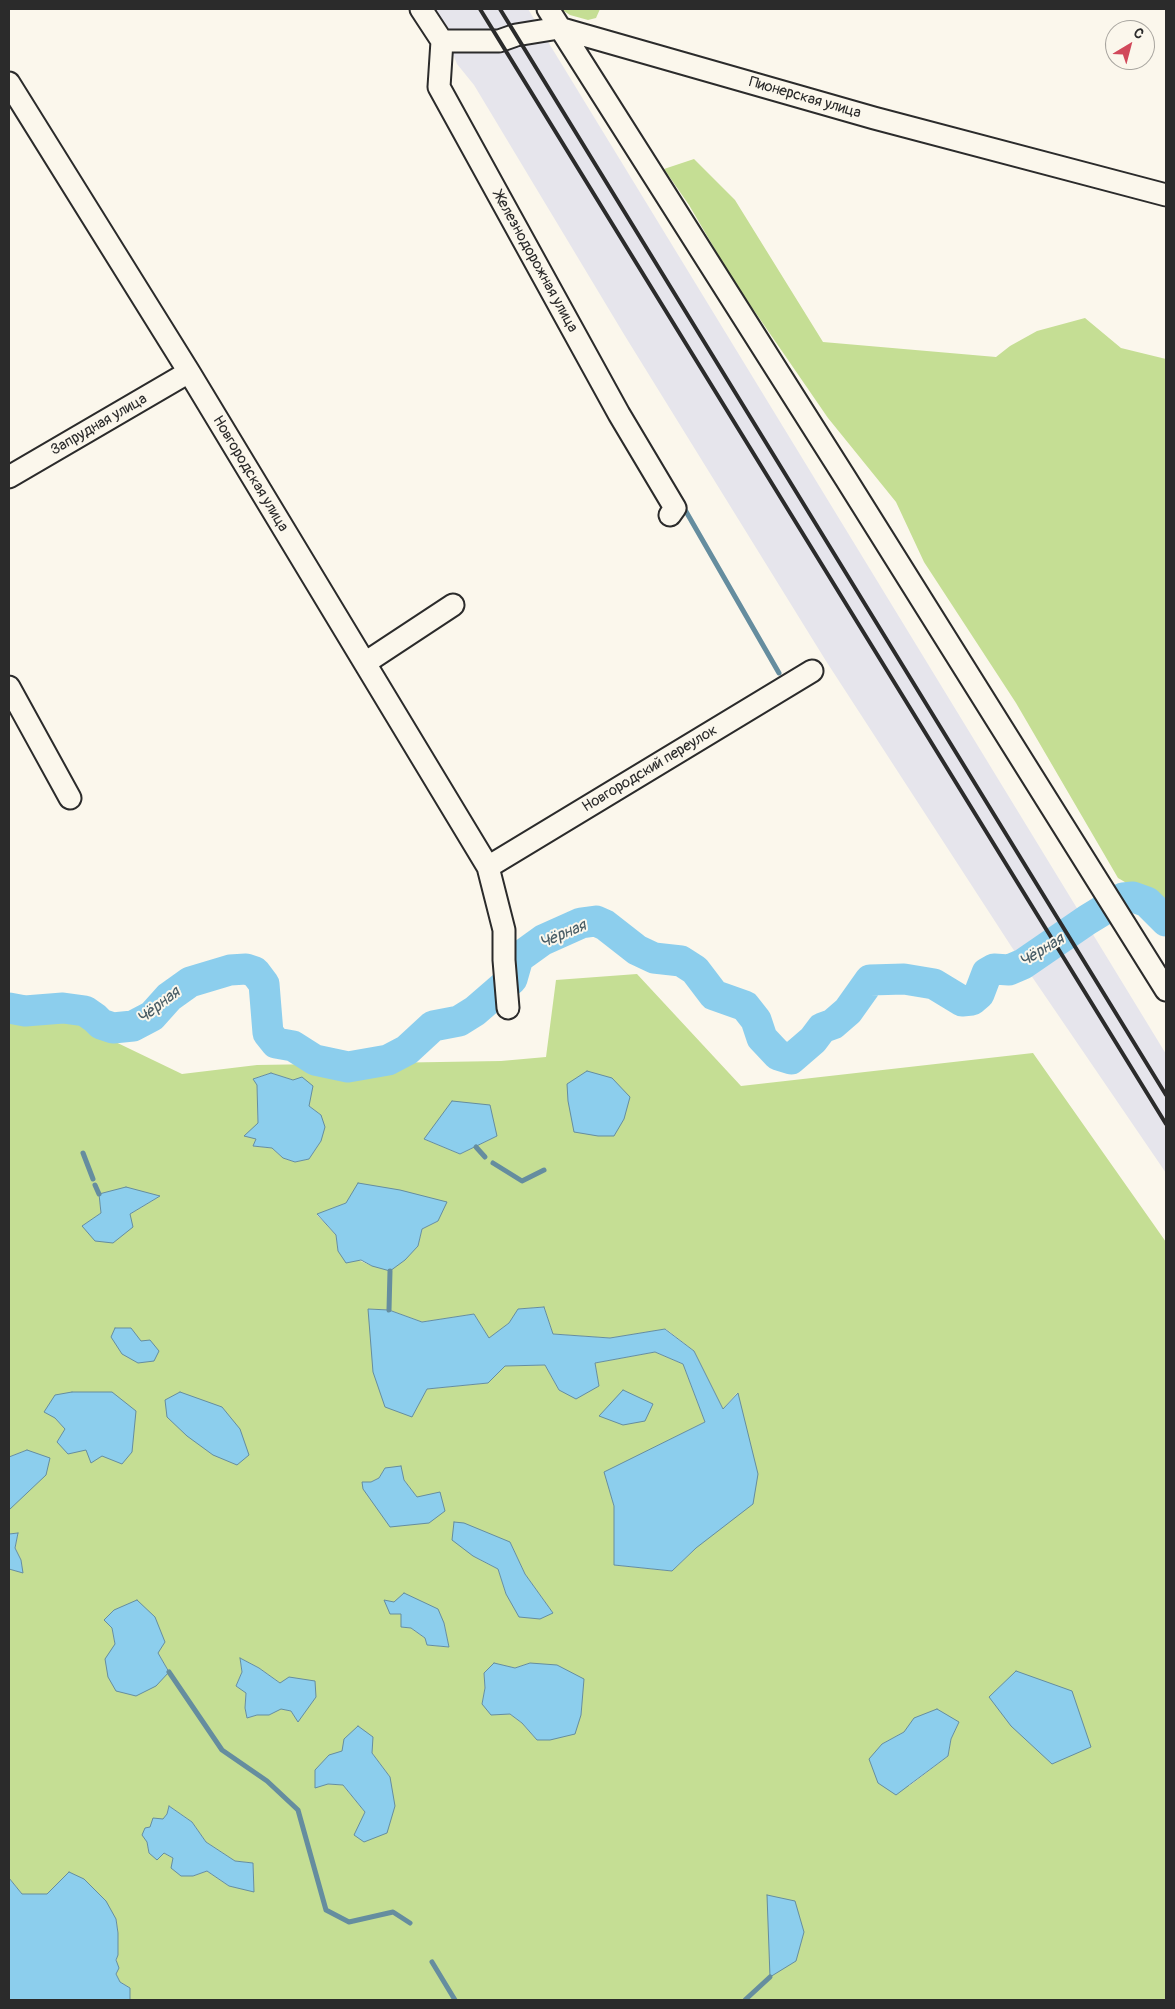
<!DOCTYPE html>
<meta charset="utf-8">
<style>
body{margin:0}
#map{position:relative;width:1175px;height:2009px;overflow:hidden;background:#fbf7ec;font-family:Pangolin,sans-serif}
canvas{display:block}
.frame{position:absolute;inset:0;border:10px solid #2b2b2b;pointer-events:none}
.north{position:absolute;left:1105px;top:20px;width:50px;height:50px;box-sizing:border-box;background:#fbf7ec;border:1px solid #a8a59f;border-radius:50%;rotate:37deg;font-size:14px;font-weight:700;line-height:20px;text-align:center;color:#2b2b2b}
.north::after{content:'';display:block;margin:auto;width:18px;height:22px;background:#d1495b;clip-path:polygon(50% 0,100% 100%,50% 72%,0 100%)}
</style>
<div id="map">
<canvas width="1175" height="2009"></canvas>
<div class="frame"></div>
<div class="north">С</div>
</div>
<script>
const c = document.querySelector('canvas').getContext('2d');
c.lineJoin = 'round';
function fillPath(path, color) { c.fillStyle = color; c.fill(path, 'evenodd'); }
const poly = rows => new Path2D(rows.map(r => 'M' + r).join(''));
function trace(path, color, width, dash) { c.strokeStyle = color; c.lineWidth = width; c.lineCap = dash ? 'butt' : 'round'; c.setLineDash(dash || []); c.stroke(path); }
function write(font, color, halo, rows, align = 'center') {
  c.font = font + ' Pangolin,sans-serif'; c.lineWidth = 4; c.setLineDash([]); c.textBaseline = 'middle'; c.strokeStyle = halo; c.fillStyle = color; for (const [text, x, y, turn = 0] of rows) {
    c.save(); c.translate(x, y); c.rotate((+turn || 0) * Math.PI / 180); c.textAlign = isNaN(turn) ? turn : align; if (halo) c.strokeText(text, 0, 0); c.fillText(text, 0, 0); c.restore();
  }
}
fillPath(poly([
 [431,9,528,9,1166,1054,1166,1173,1011,946,826,661,625,336,474,85,457,64,443,29]
]), '#e6e5ec');
fillPath(poly([
 [561,9,600,9,596,18,588,20,570,15],
 [694,159,735,200,823,342,996,357,1010,346,1037,331,1085,318,1121,348,1166,359,1166,906,1118,878,1016,703,924,562,896,502,828,418,733,280,689,205,664,169],
 [637,974,741,1086,1033,1053,1166,1242,1166,2000,130,2000,130,1988,120,1982,116,1974,118,1933,116,1919,47,1894,22,1894,9,1878,9,1569,22,1572,21,1560,15,1548,18,1533,9,1534,9,1510,27,1450,9,1457,9,1017,76,1023,182,1074,257,1065,501,1061,546,1057,556,980],
 [271,1073,293,1080,309,1106,321,1115,321,1141,309,1159,295,1162,283,1158,272,1148,253,1146,256,1139,258,1124,257,1084,253,1079],
 [497,1136,460,1154,424,1139],
 [99,1194,160,1196,130,1214,83,1226,101,1213],
 [346,1203,438,1221,422,1229,418,1246,372,1266,338,1251,336,1235,317,1215],
 [544,1307,553,1334,610,1338,666,1329,694,1351,723,1409,737,1393,696,1548,672,1571,614,1565,614,1506,605,1472,705,1422,683,1364,655,1352,595,1363,599,1386,559,1390,545,1365,505,1366,488,1383,427,1389,411,1417,368,1309,389,1310,422,1322,474,1314,489,1339,509,1323,519,1309],
 [55,1418,102,1456,86,1450,57,1442,66,1429],
 [385,1468,404,1480,417,1497,362,1482,371,1482,379,1478],
 [510,1542,525,1574,553,1613,506,1594,498,1569,473,1556],
 [385,1600,444,1623,449,1647,427,1645,425,1638,411,1628,401,1627,401,1614],
 [104,1620,158,1653,169,1672,115,1644,112,1628],
 [240,1658,259,1668,280,1683,298,1721,291,1711,281,1708,269,1715,257,1715,247,1718,245,1708,246,1692,236,1686,242,1672],
 [530,1663,582,1698,581,1715,537,1740,522,1723,510,1714,482,1704,485,1688,484,1673,494,1664,515,1668],
 [959,1722,951,1739,948,1756,909,1786,882,1744,904,1732],
 [342,1751,372,1753,390,1777,355,1836,365,1812,343,1785,328,1784],
 [169,1806,192,1822,206,1842,235,1861,253,1863,254,1891,229,1886,207,1871,193,1876,173,1858,164,1853,149,1853,147,1842,167,1814]
]), '#c5de94');
const water = poly([
 [587,1071,612,1078,630,1097,624,1119,614,1136,598,1136,574,1132,568,1101,567,1084,587,1071],
 [271,1073,293,1080,302,1077,313,1086,309,1106,321,1115,325,1127,321,1141,309,1159,295,1162,283,1158,272,1148,253,1146,256,1139,244,1136,258,1123,257,1085,253,1079,271,1073],
 [452,1101,490,1105,497,1136,460,1154,424,1139,452,1101],
 [358,1183,400,1190,447,1202,438,1221,422,1229,418,1246,405,1260,390,1271,372,1266,361,1260,346,1263,338,1251,336,1235,317,1214,346,1203,358,1183],
 [126,1187,160,1196,130,1214,133,1227,113,1243,95,1241,82,1226,101,1213,99,1194,126,1187],
 [544,1307,553,1334,610,1338,665,1329,694,1351,723,1409,738,1393,758,1474,753,1504,696,1548,672,1571,614,1565,614,1506,604,1472,705,1422,683,1364,655,1352,595,1363,599,1386,576,1399,559,1390,545,1365,505,1366,488,1383,427,1389,412,1417,385,1407,373,1372,368,1309,389,1310,422,1322,474,1314,489,1338,509,1323,518,1309,544,1307],
 [115,1328,131,1328,141,1341,150,1340,159,1351,154,1361,138,1363,122,1354,111,1337,115,1328],
 [623,1390,653,1404,645,1421,623,1425,599,1416,623,1390],
 [72,1392,112,1392,136,1411,132,1452,122,1464,102,1456,91,1463,86,1450,68,1454,57,1442,65,1429,55,1418,44,1412,55,1395,72,1392],
 [180,1392,222,1407,240,1429,249,1455,237,1465,213,1455,187,1436,167,1417,165,1400,180,1392],
 [27,1450,50,1458,46,1475,9,1510,9,1457,27,1450],
 [401,1466,404,1480,417,1497,440,1492,445,1511,429,1523,390,1527,363,1489,362,1482,371,1482,379,1478,385,1468,401,1466],
 [454,1522,464,1523,510,1542,525,1574,553,1613,540,1619,519,1617,506,1594,498,1569,473,1556,452,1540,454,1522],
 [18,1533,15,1548,21,1560,23,1573,9,1569,9,1534,18,1533],
 [404,1593,438,1609,444,1623,449,1647,427,1645,425,1638,411,1628,401,1627,401,1614,390,1614,384,1600,394,1602,404,1593],
 [137,1600,155,1617,165,1642,158,1653,169,1672,156,1686,136,1696,116,1691,108,1677,105,1659,115,1644,112,1628,104,1620,114,1610,137,1600],
 [240,1658,259,1668,280,1683,289,1677,315,1681,316,1697,298,1722,291,1711,281,1709,269,1715,257,1715,247,1718,245,1708,246,1693,236,1686,242,1672,240,1658],
 [494,1663,515,1668,530,1663,557,1665,584,1679,581,1715,575,1734,550,1740,537,1740,522,1723,510,1714,491,1715,482,1704,485,1688,484,1673,494,1663],
 [1016,1671,1072,1691,1091,1747,1052,1764,1011,1726,989,1697,1016,1671],
 [937,1709,959,1722,951,1739,948,1756,896,1795,878,1783,869,1759,882,1744,904,1732,914,1718,937,1709],
 [358,1726,373,1737,372,1753,390,1777,395,1806,387,1833,364,1842,354,1835,365,1812,343,1785,328,1784,315,1788,315,1770,329,1755,342,1751,344,1739,358,1726],
 [169,1806,192,1822,206,1842,235,1861,253,1863,254,1892,229,1886,207,1871,193,1876,181,1876,171,1868,173,1858,164,1853,157,1860,149,1853,147,1842,142,1835,145,1828,150,1827,153,1818,163,1819,167,1814,169,1806],
 [69,1872,84,1879,106,1901,116,1919,118,1933,118,1955,116,1960,119,1968,116,1974,120,1982,130,1988,130,2000,9,2000,9,1878,22,1894,47,1894,69,1872],
 [767,1895,795,1901,804,1932,796,1961,770,1977,767,1895]
]);
fillPath(water, '#8cceed');
trace(water, '#658d9f', 1);
trace(poly([
 [684,508,779,673],
 [476,1147,485,1157],
 [83,1153,93,1179],
 [493,1163,522,1181,544,1170],
 [95,1185,99,1194],
 [389,1310,390,1271],
 [169,1672,222,1750,267,1781,298,1810,326,1910,349,1922,393,1912,410,1923],
 [432,1962,455,2000],
 [745,2000,770,1977]
]), '#658d9f', 5);
trace(poly([
 [9,1008,25,1011,63,1008,85,1011,95,1018,101,1024,113,1028,133,1026,152,1016,169,997,190,982,230,970,246,969,255,972,264,984,268,1033,276,1043,293,1046,315,1060,348,1067,388,1060,407,1050,433,1026,459,1021,475,1011,512,979,518,958,543,940,581,923,596,921,605,925,637,950,654,958,681,961,695,970,714,995,745,1006,756,1020,762,1038,778,1055,791,1059,813,1040,822,1028,833,1024,848,1011,870,980,904,979,934,984,962,1001,972,1000,979,994,987,973,994,969,1009,970,1023,964,1087,920,1123,898,1133,897,1147,902,1166,921]
]), '#8cceed', 31);
const minor = poly([
 [421,9,442,41,439,87,619,414,675,508,670,515],
 [548,9,846,479,1166,990],
 [442,41,499,41,516,35,559,28,874,118,1166,195],
 [9,83,189,372,488,867,504,930,504,960,508,1008],
 [9,477,189,372],
 [365,663,453,605],
 [9,687,70,798],
 [488,867,812,671]
]);
trace(minor, '#2b2b2b', 25);
trace(minor, '#fbf7ec', 21);
trace(poly([
 [480,9,1166,1124],
 [500,9,1166,1095]
]), '#2b2b2b', 4);
write('15px', '#2b2b2b', '#fbf7ec', [
 ["Пионерская улица",805,98,16],
 ["Железнодорожная улица",535,262,61],
 ["Запрудная улица",99,425,-30],
 ["Новгородская улица",250,474,59],
 ["Новгородский переулок",650,769,-31]
]);
write('italic 16px', '#485c65', '#fbf7ec', [
 ["Чёрная",563,935,-23],
 ["Чёрная",1042,951,-32],
 ["Чёрная",159,1006,-38]
]);
</script>
